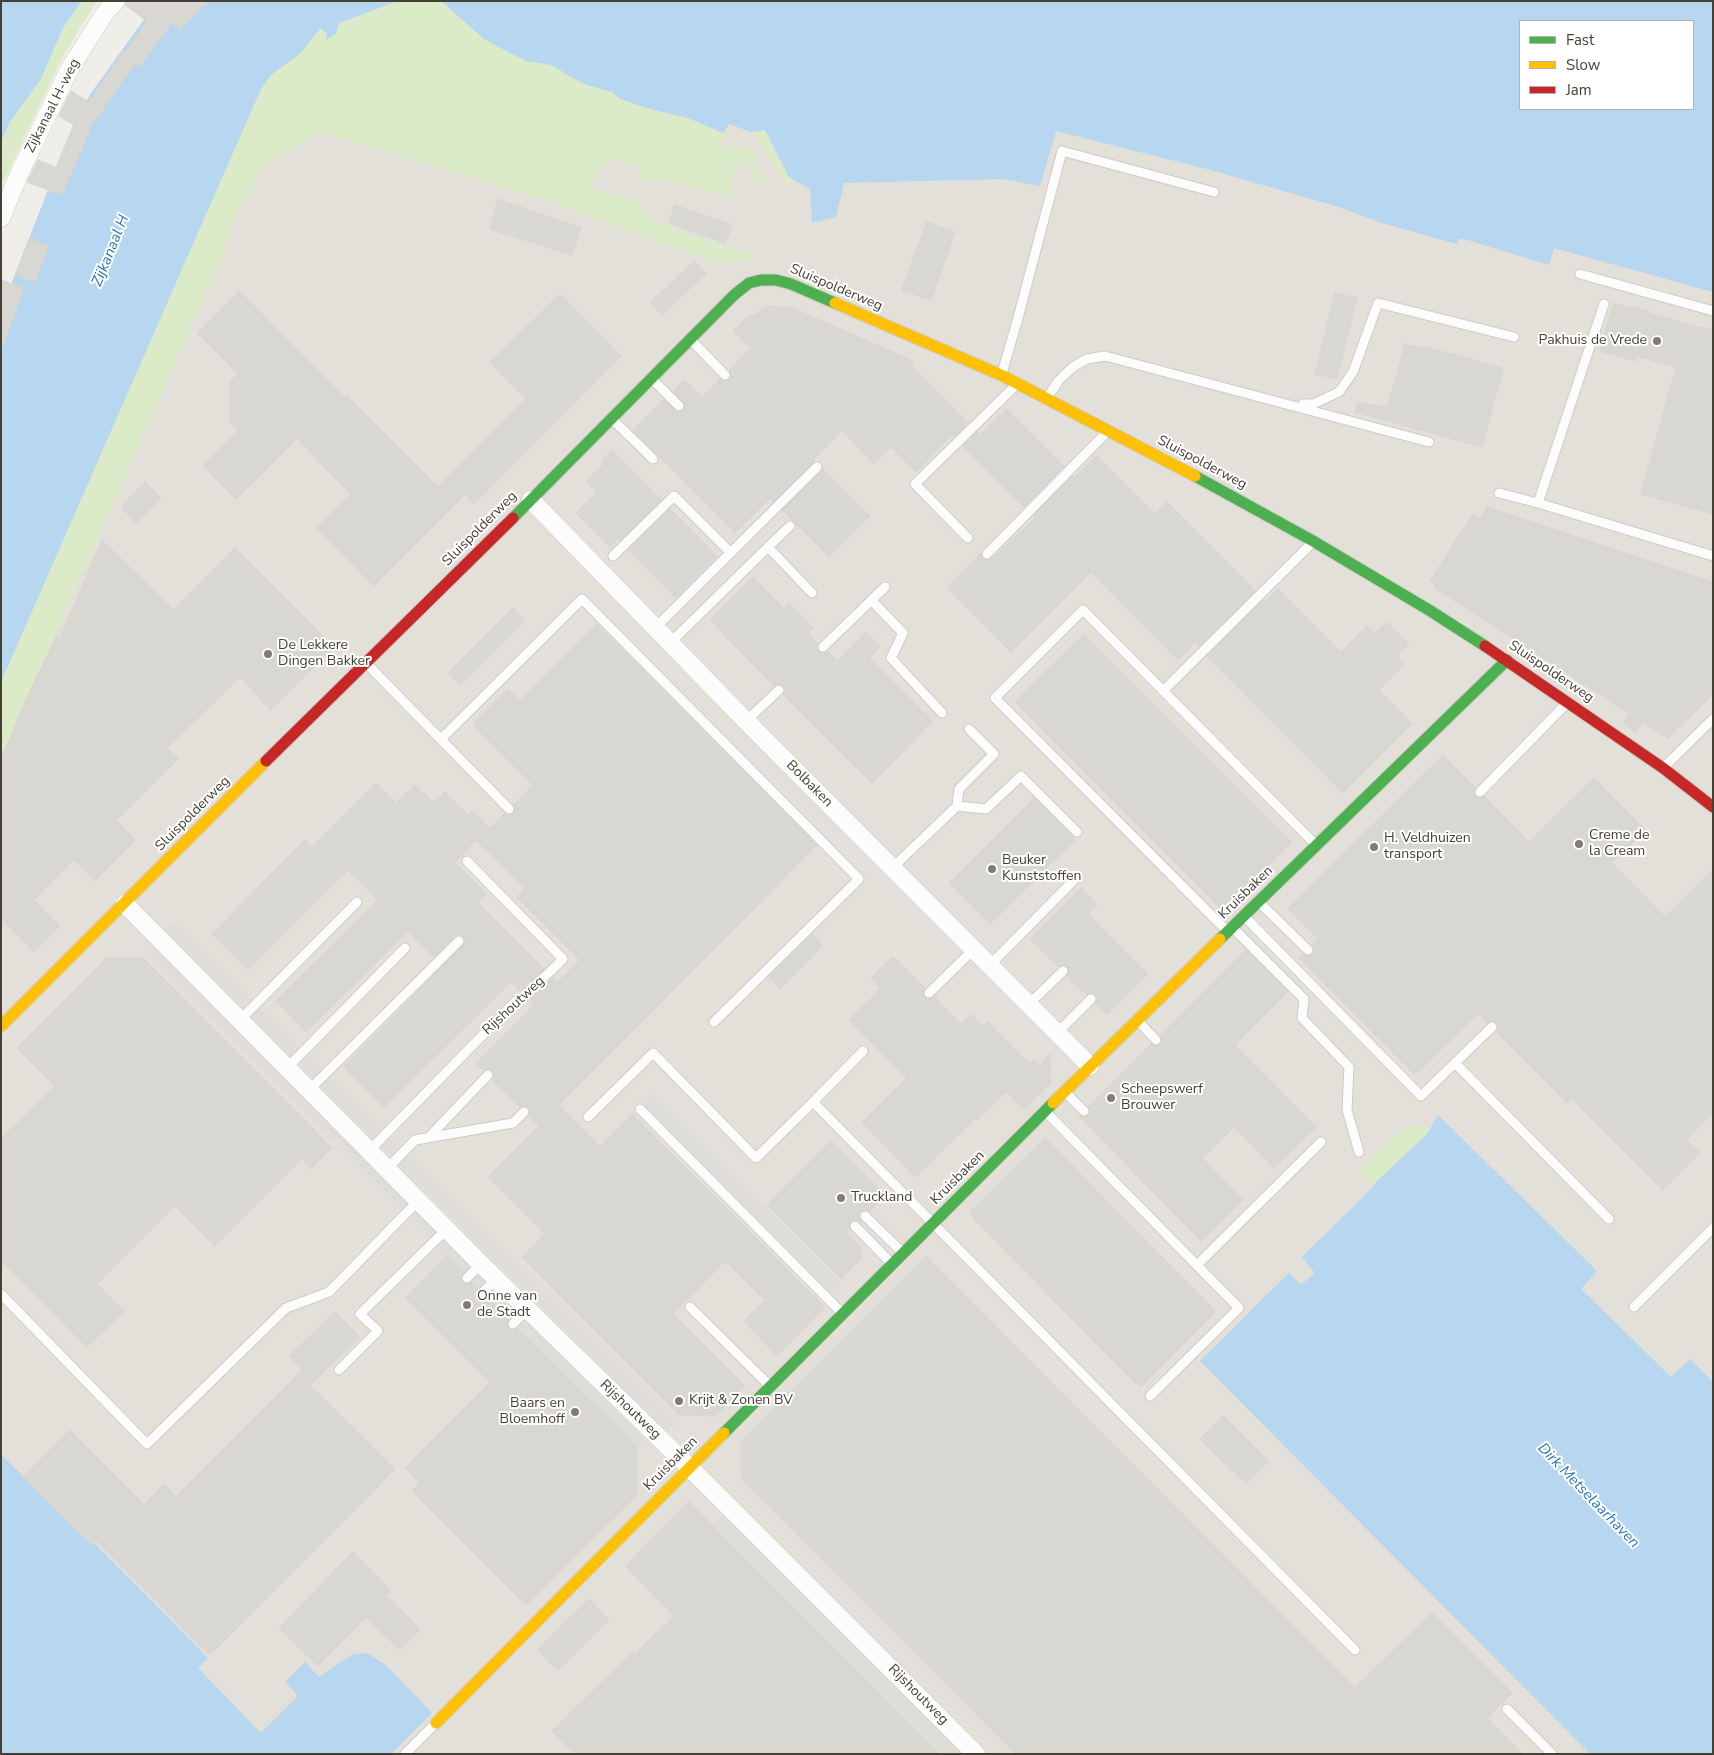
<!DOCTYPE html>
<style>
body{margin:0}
#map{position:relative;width:1714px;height:1755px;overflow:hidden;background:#f0eee8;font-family:"Nunito Sans",sans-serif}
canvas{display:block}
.frame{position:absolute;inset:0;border:2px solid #453f34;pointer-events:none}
.legend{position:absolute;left:1519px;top:20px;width:175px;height:90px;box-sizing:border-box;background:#fff;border:1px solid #b5b2ae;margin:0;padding:6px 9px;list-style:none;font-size:15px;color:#453f34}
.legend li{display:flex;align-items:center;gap:10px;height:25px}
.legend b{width:25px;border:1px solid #b5b2ae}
</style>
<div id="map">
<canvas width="1714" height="1755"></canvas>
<div class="frame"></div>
<ul class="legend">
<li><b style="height:6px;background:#4caf50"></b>Fast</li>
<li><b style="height:6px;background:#ffc107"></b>Slow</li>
<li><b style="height:6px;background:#c62828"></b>Jam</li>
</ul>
</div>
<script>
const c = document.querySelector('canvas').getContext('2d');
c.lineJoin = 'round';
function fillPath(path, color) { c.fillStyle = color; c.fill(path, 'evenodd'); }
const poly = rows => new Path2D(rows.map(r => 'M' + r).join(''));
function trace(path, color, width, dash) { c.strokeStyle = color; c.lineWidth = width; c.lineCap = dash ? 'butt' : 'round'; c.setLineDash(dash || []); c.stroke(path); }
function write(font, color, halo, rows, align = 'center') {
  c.font = font + ' "Nunito Sans",sans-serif'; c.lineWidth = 4; c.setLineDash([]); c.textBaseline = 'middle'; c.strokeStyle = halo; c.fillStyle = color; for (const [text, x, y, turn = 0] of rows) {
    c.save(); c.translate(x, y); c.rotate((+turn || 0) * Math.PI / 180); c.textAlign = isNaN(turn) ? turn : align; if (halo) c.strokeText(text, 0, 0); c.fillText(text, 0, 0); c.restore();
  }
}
fillPath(poly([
 [253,1,1713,1,1713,1754,1,1754,1,467],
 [1520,21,1693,21,1693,109,1520,109]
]), '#e3dfd9');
fillPath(poly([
 [82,1,97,1,63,56,1,187,1,142,10,122,41,79,63,28],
 [398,1,441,1,484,39,526,61,552,65,571,78,587,85,612,92,620,99,650,109,688,118,723,132,725,148,752,148,757,151,753,162,769,188,754,180,746,163,733,169,730,199,708,191,660,178,658,183,639,178,642,167,617,159,601,166,590,187,637,201,650,219,736,251,751,254,749,260,719,264,554,203,322,132,265,164,235,219,218,266,1,756,1,682,240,134,262,87,271,75,302,52,320,28,327,34,326,39,339,24],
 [765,130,774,150,789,177,792,179,788,187,768,155,751,132],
 [1412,1123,1430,1129,1427,1134,1375,1183,1369,1184,1358,1170]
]), '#dcebc7');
fillPath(poly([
 [173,922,675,1423,667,1432,165,930],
 [153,946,645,1440,638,1448,146,953],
 [654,1094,841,1283,831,1293,644,1105],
 [724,1515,962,1754,942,1754,714,1525]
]), '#dfddd8');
fillPath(poly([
 [1,1,82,1,63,28,41,79,10,122,1,142],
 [172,1,398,1,339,23,336,34,326,40,327,34,320,28,302,52,271,75,261,89,1,682,1,310,73,126,91,93,153,7],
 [441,1,1713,1,1713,292,1554,248,1549,265,1464,239,1459,239,1457,244,1382,223,1339,207,1211,170,1056,131,1040,186,1003,179,844,183,836,217,812,223,810,189,789,177,765,130,751,132,729,124,723,133,688,118,650,109,620,99,612,92,587,85,571,77,552,65,526,61,510,53,484,39],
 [1693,21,1693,109,1520,109,1520,21],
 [1438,1115,1597,1271,1581,1289,1671,1377,1690,1359,1713,1382,1713,1754,1590,1754,1200,1361,1289,1273,1301,1285,1315,1273,1302,1257,1373,1187,1375,1183,1427,1134],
 [1,1455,100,1549,208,1658,198,1668,261,1733,298,1696,285,1682,305,1662,319,1677,351,1655,367,1653,387,1666,432,1713,391,1754,1,1754]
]), '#b7d6ef');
const building = poly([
 [126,1,208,1,180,30,172,22,140,67,135,63,92,125,62,195,27,182,38,160,56,167,74,125,59,116,71,91,89,102,124,50,126,51,147,21,125,5,126,1],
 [498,199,581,228,572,255,490,229,498,199],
 [675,205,732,225,725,243,669,223,675,205],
 [927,222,955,232,931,300,902,290,927,222],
 [30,239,49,246,35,282,16,275,30,239],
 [694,261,706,273,662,315,650,303,694,261],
 [1,280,24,288,3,346,1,346,1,280],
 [239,291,345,398,347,396,438,487,526,399,490,363,560,294,621,356,474,504,465,495,374,586,317,528,351,494,297,439,236,499,203,466,238,431,230,423,230,382,238,374,197,333,239,291],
 [1335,293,1357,298,1337,379,1315,374,1335,293],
 [1613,303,1633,309,1634,307,1649,311,1649,313,1694,326,1713,329,1713,514,1641,494,1676,367,1637,356,1636,361,1600,351,1613,303],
 [765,306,792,308,913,361,910,364,968,423,954,437,952,435,916,472,891,447,874,464,842,431,813,460,815,461,773,502,770,498,735,533,633,430,664,400,677,412,683,411,685,404,673,391,684,380,702,397,720,379,724,381,729,380,731,376,729,370,751,349,733,331,745,319,746,320,752,314,754,316,765,306],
 [1405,344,1425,349,1425,347,1503,368,1482,447,1355,412,1357,403,1388,407,1405,344],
 [1007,409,1064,466,1024,507,963,446,977,432,980,435,1007,409],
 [612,450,661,500,620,541,618,539,610,547,576,513,597,493,586,481,604,464,601,461,612,450],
 [1097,456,1155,514,1167,502,1255,591,1198,647,1195,643,1178,660,1091,572,1011,652,947,587,981,553,983,559,992,559,1035,518,1033,516,1073,475,1075,477,1097,456],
 [823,469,870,516,829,557,782,510,823,469],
 [145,482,161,498,136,523,121,507,145,482],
 [1487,507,1713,582,1713,694,1668,738,1642,722,1636,732,1623,723,1630,714,1435,588,1436,586,1430,581,1473,514,1480,519,1487,507],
 [670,509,717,557,676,598,628,550,670,509],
 [102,540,173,610,235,548,334,647,271,710,240,677,167,748,178,759,116,820,136,840,95,881,74,860,34,900,60,926,34,952,1,919,1,760,27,697,57,636,60,638,102,540],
 [753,577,784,608,789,603,813,628,808,633,818,643,817,646,818,651,822,653,827,651,837,661,866,632,880,647,869,658,933,721,872,783,783,695,785,689,783,685,778,684,774,686,710,620,753,577],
 [1278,589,1341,652,1367,626,1374,634,1387,622,1409,644,1397,656,1405,664,1379,690,1412,724,1343,793,1207,656,1263,600,1265,602,1278,589],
 [513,608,525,621,461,685,448,673,513,608],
 [597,624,817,845,559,1105,600,1146,632,1114,825,1307,777,1356,744,1321,765,1301,725,1261,673,1314,745,1386,715,1416,679,1415,522,1257,545,1234,488,1177,539,1126,529,1116,530,1111,528,1107,523,1106,520,1107,492,1080,494,1076,493,1071,489,1069,484,1071,476,1063,534,1005,530,1000,553,978,557,983,580,960,517,897,525,888,476,840,455,862,487,894,478,903,544,969,521,991,511,982,384,1107,344,1067,463,945,465,940,463,936,460,935,455,936,434,957,408,931,306,1032,276,1001,378,900,348,870,248,970,212,934,305,840,312,847,376,783,396,803,415,785,434,803,445,792,468,815,472,811,490,828,505,813,508,815,513,814,515,810,513,805,533,785,473,725,508,689,520,701,597,624],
 [1084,634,1292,842,1223,911,1015,702,1084,634],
 [1443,755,1476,788,1474,791,1475,796,1479,798,1484,796,1529,842,1594,778,1646,830,1612,863,1665,917,1713,870,1713,1113,1686,1139,1700,1153,1663,1190,1571,1098,1567,1103,1496,1032,1498,1026,1496,1022,1491,1021,1487,1023,1478,1013,1415,1075,1299,958,1303,954,1307,956,1312,955,1314,951,1312,945,1318,939,1288,909,1443,755],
 [1034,798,1075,840,990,924,949,883,1034,798],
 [1081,888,1097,905,1088,914,1148,974,1107,1015,1095,1003,1097,1000,1096,995,1092,993,1087,995,1067,976,1069,970,1067,966,1062,965,1058,967,1030,939,1081,888],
 [812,934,823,945,780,989,769,977,812,934],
 [1246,950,1288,992,1235,1045,1316,1127,1274,1168,1234,1127,1202,1158,1243,1200,1201,1241,1079,1116,1088,1116,1090,1112,1088,1107,1151,1044,1157,1046,1161,1044,1162,1039,1160,1036,1246,950],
 [893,957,925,988,923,994,925,998,930,999,934,997,961,1024,971,1014,983,1026,988,1022,1030,1064,1034,1060,1040,1065,1050,1054,1051,1083,1024,1109,1006,1092,977,1120,976,1118,915,1177,862,1122,907,1078,849,1020,881,989,871,978,893,957],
 [107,958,143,958,332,1148,311,1169,302,1159,215,1246,175,1206,97,1284,124,1311,87,1347,1,1260,1,1139,55,1086,17,1048,107,958],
 [1045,1138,1216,1312,1141,1387,1137,1383,1136,1384,973,1218,974,1217,970,1212,1045,1138],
 [831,1141,885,1196,869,1212,866,1210,861,1211,859,1215,861,1220,859,1222,854,1220,849,1224,851,1230,847,1234,861,1248,861,1259,841,1279,767,1205,831,1141],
 [446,1256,463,1273,461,1277,462,1282,466,1284,471,1282,478,1289,476,1292,477,1297,481,1299,486,1297,509,1320,507,1325,509,1329,514,1330,517,1328,636,1446,636,1496,526,1605,412,1491,420,1483,405,1468,490,1382,406,1298,446,1256],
 [926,1256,1355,1688,1432,1613,1512,1693,1487,1718,1523,1754,1016,1754,741,1478,741,1441,926,1256],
 [335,1312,360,1337,310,1385,395,1469,210,1655,96,1540,91,1545,23,1477,70,1430,144,1504,164,1484,176,1496,302,1370,289,1356,335,1312],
 [1224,1416,1269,1461,1246,1484,1200,1439,1224,1416],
 [689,1502,939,1754,575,1754,552,1731,633,1652,635,1654,674,1616,625,1566,689,1502],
 [353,1552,391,1590,386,1596,420,1629,400,1650,366,1617,318,1666,279,1628,353,1552],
 [589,1599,609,1620,558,1671,537,1650,589,1599]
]);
fillPath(building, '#d9d7d1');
trace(building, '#d8d5ce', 1);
const lane = poly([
 [1580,274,1713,311],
 [692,341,725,375],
 [1002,373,1018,318,1062,151,1214,192],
 [653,380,679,406],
 [1047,398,1059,380,1073,367,1087,359,1105,356,1429,442],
 [1303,404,1313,404,1339,392,1353,372,1378,303,1514,337],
 [612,419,653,459],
 [1499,493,1538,503,1713,556],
 [1538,503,1604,304],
 [968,538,915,484,1015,386],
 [768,547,790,526],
 [987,554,1107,432],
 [613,556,674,496,731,553],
 [872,601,903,633,891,658,942,713],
 [656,627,817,467],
 [671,642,768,547,812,593],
 [823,647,885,587],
 [366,663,509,809],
 [1163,691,1312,543],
 [746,721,779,690],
 [441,739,582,599,859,879,714,1022],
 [1663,768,1713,719],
 [1480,792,1566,704],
 [957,806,986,809,1021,776,1077,832],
 [892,868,957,806,959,789,994,754,969,729],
 [1260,903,1308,950],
 [1244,916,1421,1096,1455,1063,1609,1219],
 [1233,928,1304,999,1302,1018,1349,1067,1347,1110,1359,1152],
 [1227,931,995,698,1083,610,1315,844],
 [990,965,1075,879],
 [929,993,974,949],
 [1029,1004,1063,971],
 [240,1020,357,902],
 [1138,1021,1156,1040],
 [1057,1033,1091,999],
 [1455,1063,1492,1027],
 [287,1068,405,948],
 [309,1090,459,941],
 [1065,1092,1084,1111],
 [813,1102,863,1051],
 [640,1109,841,1312],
 [1046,1112,1239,1308,1150,1396],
 [588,1117,653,1053,756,1158,813,1102,1355,1650],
 [429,1137,488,1075],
 [369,1151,516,1001,524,997,563,959,467,861],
 [387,1169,415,1140,513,1123,524,1112],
 [865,1216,902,1252],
 [855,1226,891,1263],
 [1197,1265,1321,1142],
 [467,1278,481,1264],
 [482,1293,496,1279],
 [1,1294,147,1444,286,1308,329,1292,418,1201],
 [690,1307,771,1387],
 [1634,1307,1713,1228],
 [513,1324,527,1310],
 [339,1370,378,1331,360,1314,447,1229],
 [1507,1709,1552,1754],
 [405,1754,435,1724]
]);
const street = poly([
 [1,218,20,172,70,68,105,13,116,1],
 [531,500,746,721,1090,1066],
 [125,904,481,1264,689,1467,976,1754]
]);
const fast = poly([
 [1195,476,1313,541,1429,610,1485,646],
 [513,518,734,295,749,283,761,280,776,280,791,284,835,303],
 [1220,939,1507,660],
 [724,1433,1053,1103]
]);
const slow = poly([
 [835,303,1001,375,1195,476],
 [1,1026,266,761],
 [1053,1103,1220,939],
 [436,1723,724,1433]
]);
const jam = poly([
 [1485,646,1663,768,1713,807],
 [266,761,513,518]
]);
trace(lane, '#cecbc5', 11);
trace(street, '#cecbc5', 19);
trace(fast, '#cfcbbf', 13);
trace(slow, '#cfcbbf', 13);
trace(jam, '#cfcbbf', 13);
trace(lane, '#fdfcfc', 9);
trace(street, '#fdfcfc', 18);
trace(fast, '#4caf50', 11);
trace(slow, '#ffc107', 11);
trace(jam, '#c62828', 11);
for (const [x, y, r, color] of [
 [1657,341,5,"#817c73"],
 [268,654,5,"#817c73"],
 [1579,844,5,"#817c73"],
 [1374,847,5,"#817c73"],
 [992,869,5,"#817c73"],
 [1111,1098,5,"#817c73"],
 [841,1198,5,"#817c73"],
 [467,1305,5,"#817c73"],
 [679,1401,5,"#817c73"],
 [575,1412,5,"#817c73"]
]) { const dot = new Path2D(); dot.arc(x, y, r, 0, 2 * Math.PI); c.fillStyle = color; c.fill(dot); trace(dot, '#fff', 2); }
write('14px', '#453f34', '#fff', [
 ["Zijkanaal H-weg",53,106,-63],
 ["Sluispolderweg",836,288,23],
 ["Sluispolderweg",1202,463,28],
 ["Sluispolderweg",480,529,-45],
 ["Sluispolderweg",1551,672,34],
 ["Bolbaken",809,784,45],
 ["Sluispolderweg",193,814,-45],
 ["Kruisbaken",1246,893,-44],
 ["Rijshoutweg",514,1006,-43],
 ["Kruisbaken",958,1178,-45],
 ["Rijshoutweg",630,1410,44],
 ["Kruisbaken",671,1464,-45],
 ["Rijshoutweg",918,1695,45]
]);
write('14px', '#453f34', '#fff', [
 ["Pakhuis de Vrede",1647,341,"right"],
 ["De Lekkere",278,646],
 ["Dingen Bakker",278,662],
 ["Creme de",1589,836],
 ["la Cream",1589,852],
 ["H. Veldhuizen",1384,839],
 ["transport",1384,855],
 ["Beuker",1002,861],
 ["Kunststoffen",1002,877],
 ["Scheepswerf",1121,1090],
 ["Brouwer",1121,1106],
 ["Truckland",851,1198],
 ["Onne van",477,1297],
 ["de Stadt",477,1313],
 ["Krijt & Zonen BV",689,1401],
 ["Baars en",565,1404,"right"],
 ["Bloemhoff",565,1420,"right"]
], 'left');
write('italic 15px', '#2b74b3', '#fff', [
 ["Zijkanaal H",111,251,-68],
 ["Dirk Metselaarhaven",1588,1496,46]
]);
</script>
